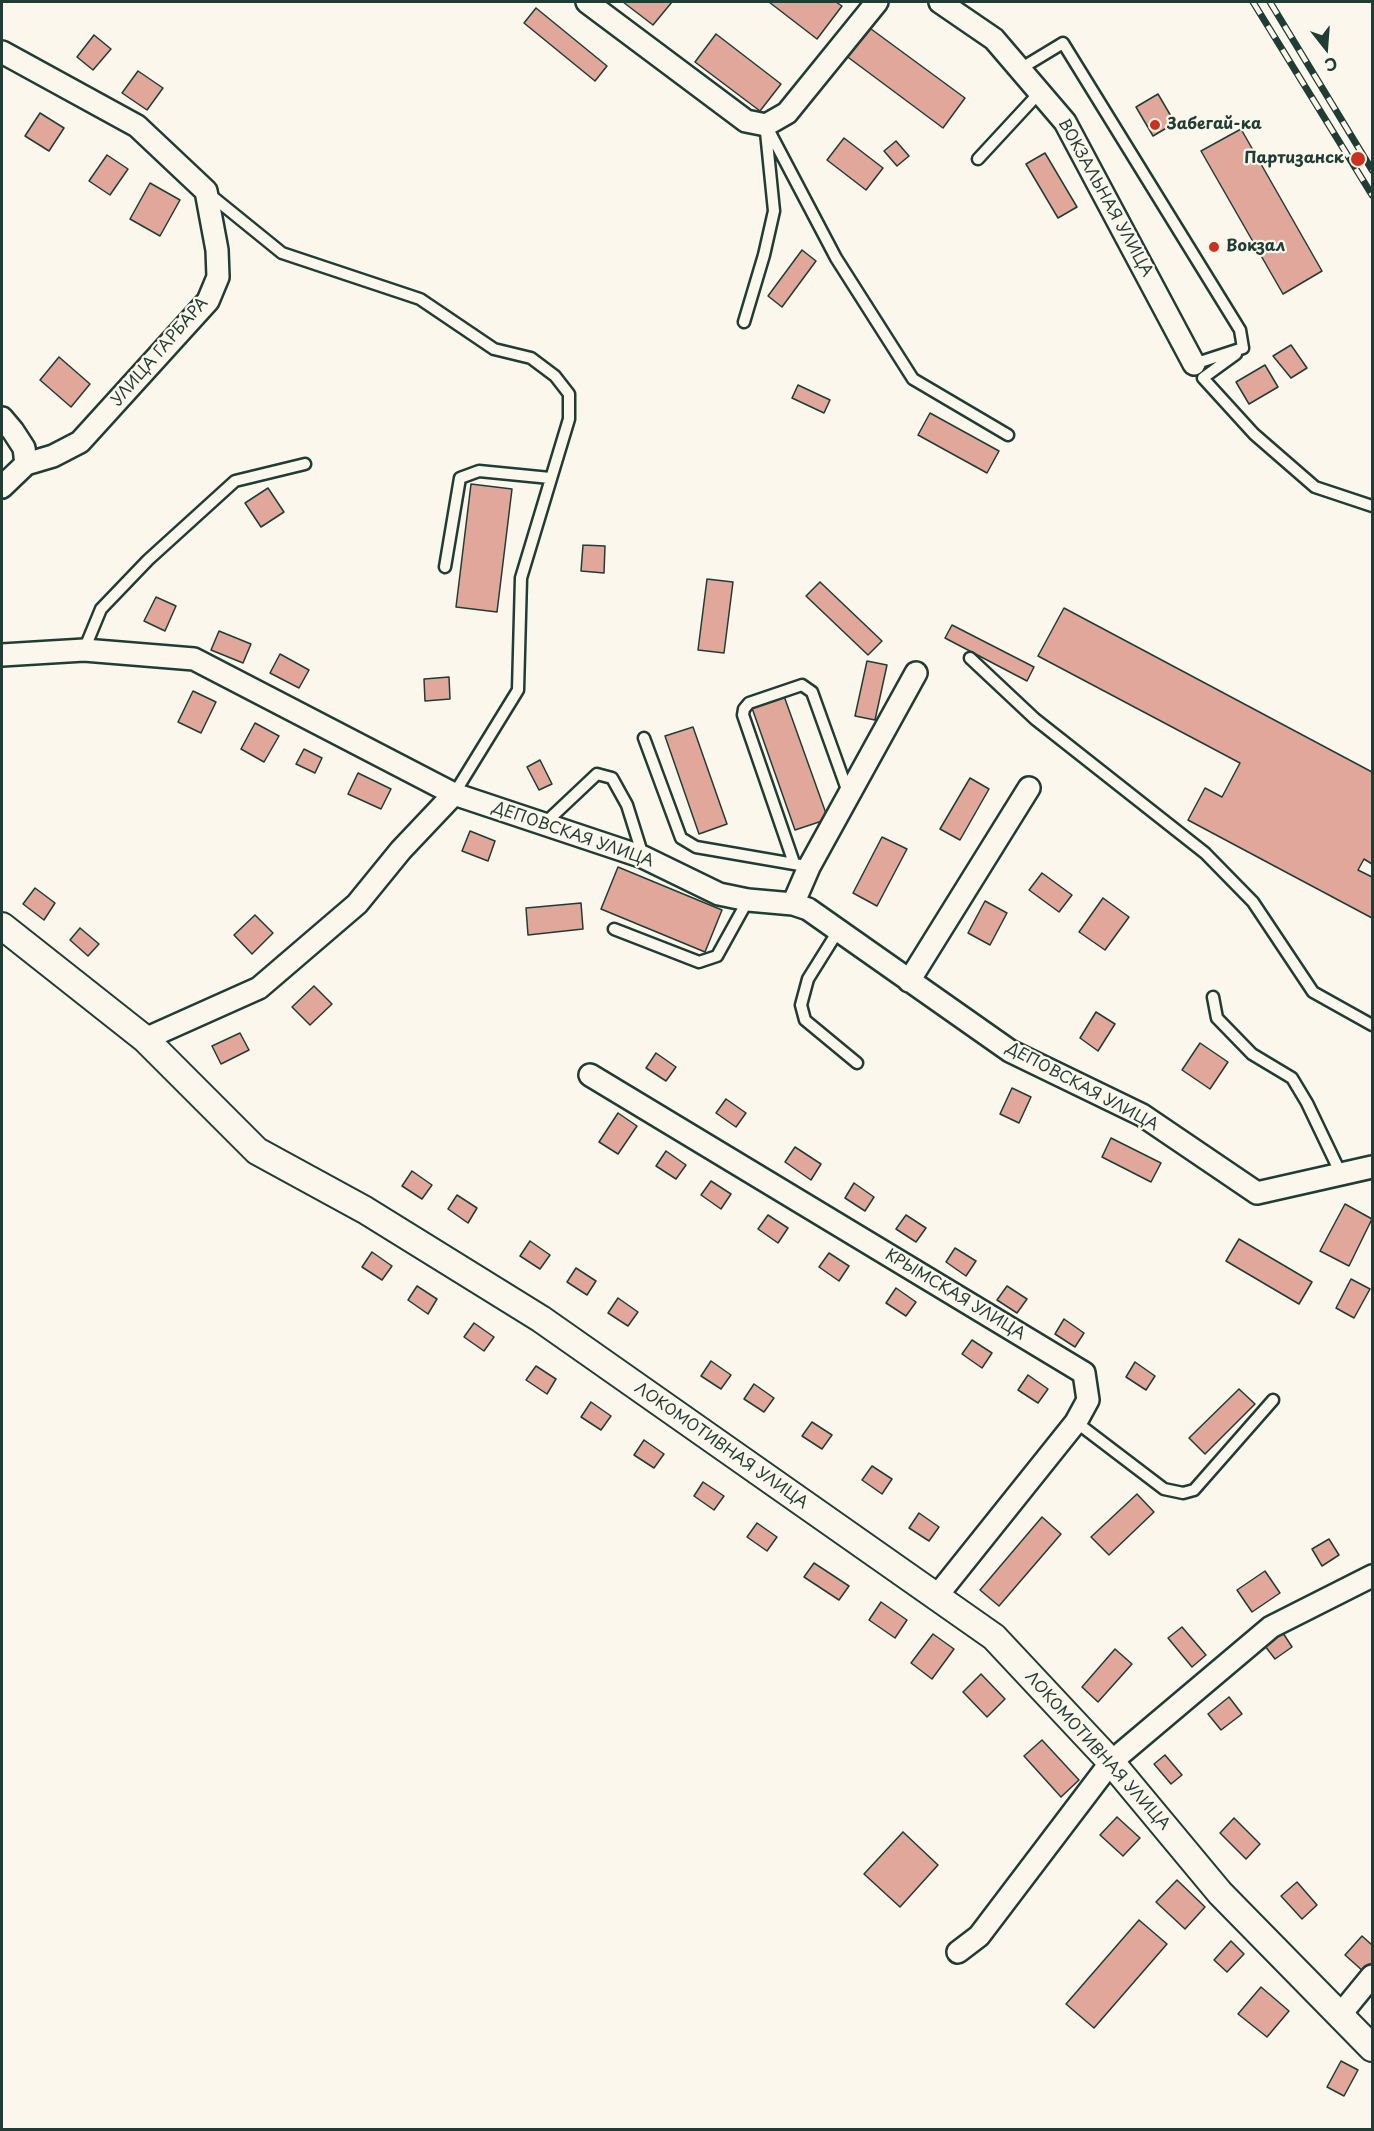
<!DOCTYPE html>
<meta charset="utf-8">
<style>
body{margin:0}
#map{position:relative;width:1374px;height:2131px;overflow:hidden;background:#fbf7ec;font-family:"Playpen Sans",sans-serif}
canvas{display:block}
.frame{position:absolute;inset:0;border:3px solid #1f3d34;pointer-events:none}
.north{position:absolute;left:1296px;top:18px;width:60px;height:60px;-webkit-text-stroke:4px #fbf7ec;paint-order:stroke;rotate:163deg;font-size:16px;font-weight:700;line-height:24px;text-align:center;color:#1f3d34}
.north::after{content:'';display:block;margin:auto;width:21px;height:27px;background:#1f3d34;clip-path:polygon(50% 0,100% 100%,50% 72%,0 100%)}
</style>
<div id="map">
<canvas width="1374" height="2131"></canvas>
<div class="frame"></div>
<div class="north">С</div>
</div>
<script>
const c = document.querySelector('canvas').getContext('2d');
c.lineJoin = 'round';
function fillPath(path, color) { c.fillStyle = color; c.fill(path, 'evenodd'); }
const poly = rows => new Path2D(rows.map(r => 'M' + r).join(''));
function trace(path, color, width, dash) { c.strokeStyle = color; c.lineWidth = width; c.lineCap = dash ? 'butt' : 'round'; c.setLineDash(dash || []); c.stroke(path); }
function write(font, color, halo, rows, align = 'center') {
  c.font = font + ' "Playpen Sans",sans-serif'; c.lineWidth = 4.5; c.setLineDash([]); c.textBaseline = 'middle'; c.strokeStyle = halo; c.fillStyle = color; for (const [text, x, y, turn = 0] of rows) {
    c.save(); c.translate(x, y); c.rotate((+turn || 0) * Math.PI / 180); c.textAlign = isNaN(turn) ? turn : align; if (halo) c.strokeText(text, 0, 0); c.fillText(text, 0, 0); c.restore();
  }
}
const building = poly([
 [623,2,672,2,653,25,623,2],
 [769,2,836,2,842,6,817,39,769,2],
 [536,8,607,66,595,81,524,23,536,8],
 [867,26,965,98,943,128,845,55,867,26],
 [716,34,781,84,760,111,695,62,716,34],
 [94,35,111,49,93,70,77,57,94,35],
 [138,71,163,88,147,110,122,93,138,71],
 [1158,94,1175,123,1153,136,1136,107,1158,94],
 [40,113,64,128,49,151,25,136,40,113],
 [1241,129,1322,271,1283,294,1201,151,1241,129],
 [844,138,883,168,866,190,827,160,844,138],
 [896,141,909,156,897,166,884,151,896,141],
 [1045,153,1077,207,1058,218,1026,164,1045,153],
 [107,155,128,169,110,195,89,181,107,155],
 [150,183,180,200,160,236,130,219,150,183],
 [802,250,816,261,782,307,768,296,802,250],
 [1291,345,1307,368,1291,378,1273,356,1291,345],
 [59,357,90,384,71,407,40,380,59,357],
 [1265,365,1278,387,1249,404,1236,382,1265,365],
 [798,385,830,400,824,413,792,398,798,385],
 [930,413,999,451,987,473,918,435,930,413],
 [471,484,512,489,497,612,456,607,471,484],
 [268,488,284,512,261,527,245,503,268,488],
 [583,545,605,546,604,573,581,571,583,545],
 [707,579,733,582,724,653,698,650,707,579],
 [820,582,882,641,868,655,806,596,820,582],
 [156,597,176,606,165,631,144,621,156,597],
 [1064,608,1372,772,1372,864,1364,859,1358,870,1372,877,1372,918,1188,820,1205,788,1222,797,1240,763,1038,656,1064,608],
 [952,625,1034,667,1027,681,945,638,952,625],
 [219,631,251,644,243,663,211,650,219,631],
 [280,654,309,670,299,688,270,673,280,654],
 [867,661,887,665,875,720,855,716,867,661],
 [449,677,450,699,425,701,424,679,449,677],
 [193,691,216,702,201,733,178,722,193,691],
 [784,696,828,819,795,830,752,708,784,696],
 [255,723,279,736,264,762,241,749,255,723],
 [693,727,727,824,699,834,665,736,693,727],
 [304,749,322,758,315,773,296,764,304,749],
 [540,760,552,784,539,790,527,767,540,760],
 [358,773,391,789,381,809,348,794,358,773],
 [970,778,989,789,960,840,940,829,970,778],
 [470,831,495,841,488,861,462,851,470,831],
 [882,837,907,849,877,906,853,893,882,837],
 [618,867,722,910,705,952,601,909,618,867],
 [1042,873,1072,895,1059,912,1029,890,1042,873],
 [35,888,55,903,44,920,23,904,35,888],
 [1103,898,1129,917,1105,950,1079,932,1103,898],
 [985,901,1007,913,990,945,968,933,985,901],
 [581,903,583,929,528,935,526,908,581,903],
 [255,915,273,933,252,954,234,935,255,915],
 [80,928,99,944,88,956,70,940,80,928],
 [314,986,332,1004,310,1025,292,1007,314,986],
 [1096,1012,1115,1024,1098,1051,1080,1038,1096,1012],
 [240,1033,249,1050,221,1064,212,1046,240,1033],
 [1200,1043,1228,1062,1210,1089,1182,1070,1200,1043],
 [656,1053,676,1067,666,1081,646,1068,656,1053],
 [1012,1088,1031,1097,1019,1123,1000,1114,1012,1088],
 [726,1099,746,1113,736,1127,716,1113,726,1099],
 [618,1113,637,1126,618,1154,599,1142,618,1113],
 [1111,1138,1161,1163,1151,1182,1102,1157,1111,1138],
 [795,1147,821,1164,811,1180,785,1162,795,1147],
 [666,1151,686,1165,676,1179,656,1166,666,1151],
 [412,1171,432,1185,422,1199,402,1186,412,1171],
 [711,1181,731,1194,721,1209,701,1195,711,1181],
 [854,1183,874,1197,865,1211,845,1198,854,1183],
 [457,1195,477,1208,468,1223,448,1209,457,1195],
 [1345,1204,1372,1219,1349,1266,1320,1251,1345,1204],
 [768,1215,788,1228,778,1243,758,1229,768,1215],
 [906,1215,926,1228,916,1242,896,1229,906,1215],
 [1239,1239,1312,1282,1299,1304,1226,1261,1239,1239],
 [530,1241,550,1255,540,1269,520,1256,530,1241],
 [955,1248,976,1261,966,1276,946,1262,955,1248],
 [372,1252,392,1266,382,1280,362,1267,372,1252],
 [829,1253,849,1266,839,1281,819,1267,829,1253],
 [576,1268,596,1281,587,1295,567,1282,576,1268],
 [1351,1279,1370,1289,1354,1318,1336,1308,1351,1279],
 [417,1286,437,1299,428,1314,408,1300,417,1286],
 [1007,1286,1027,1299,1017,1313,997,1300,1007,1286],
 [896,1288,916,1302,906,1316,886,1303,896,1288],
 [618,1298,638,1312,628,1326,608,1313,618,1298],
 [1064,1319,1084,1333,1075,1347,1055,1334,1064,1319],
 [474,1323,494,1337,484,1351,464,1337,474,1323],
 [972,1340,992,1353,982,1368,962,1354,972,1340],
 [711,1361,731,1375,721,1389,701,1376,711,1361],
 [1135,1362,1155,1376,1146,1390,1126,1377,1135,1362],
 [536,1366,556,1379,547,1394,526,1380,536,1366],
 [1028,1375,1048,1389,1038,1403,1018,1390,1028,1375],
 [754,1384,774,1398,764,1412,744,1399,754,1384],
 [1239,1389,1255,1404,1205,1454,1189,1438,1239,1389],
 [591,1402,611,1416,601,1430,581,1417,591,1402],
 [812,1422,832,1435,822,1449,802,1436,812,1422],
 [644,1440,664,1454,654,1468,634,1455,644,1440],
 [872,1466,892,1479,882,1494,862,1480,872,1466],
 [703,1482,724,1496,714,1510,694,1496,703,1482],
 [1137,1494,1154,1512,1109,1555,1091,1537,1137,1494],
 [919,1513,939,1527,929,1541,909,1528,919,1513],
 [1042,1517,1061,1534,999,1606,980,1590,1042,1517],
 [757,1523,777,1537,767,1551,747,1537,757,1523],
 [1329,1539,1339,1555,1322,1566,1312,1549,1329,1539],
 [814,1563,849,1586,839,1600,804,1577,814,1563],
 [1265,1571,1280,1593,1252,1612,1237,1590,1265,1571],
 [881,1602,907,1620,895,1638,869,1620,881,1602],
 [1182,1627,1206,1655,1192,1667,1168,1638,1182,1627],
 [1283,1633,1292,1647,1275,1659,1265,1646,1283,1633],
 [933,1634,954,1649,932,1679,911,1663,933,1634],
 [1115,1649,1132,1664,1098,1702,1082,1687,1115,1649],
 [981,1674,1005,1699,987,1717,963,1692,981,1674],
 [1229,1697,1242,1714,1221,1730,1208,1714,1229,1697],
 [1042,1740,1079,1780,1061,1797,1024,1756,1042,1740],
 [1165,1755,1182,1775,1171,1784,1154,1764,1165,1755],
 [1117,1817,1140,1838,1123,1856,1100,1835,1117,1817],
 [1234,1818,1260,1844,1246,1859,1220,1833,1234,1818],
 [903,1832,938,1865,900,1907,864,1874,903,1832],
 [1177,1880,1205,1907,1185,1929,1156,1902,1177,1880],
 [1297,1882,1317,1905,1302,1919,1281,1896,1297,1882],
 [1139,1920,1167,1944,1094,2028,1066,2004,1139,1920],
 [1362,1936,1372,1945,1372,1963,1364,1972,1345,1955,1362,1936],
 [1231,1941,1244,1954,1227,1972,1214,1960,1231,1941],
 [1261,1987,1289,2011,1267,2037,1238,2014,1261,1987],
 [1341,2061,1358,2070,1344,2096,1327,2087,1341,2061]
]);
fillPath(building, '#e0a79a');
trace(building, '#1f3d34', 1.5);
const service = poly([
 [1020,69,1063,43,1240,330,1243,348,1194,364],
 [766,125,836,258,913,379,1008,435],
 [978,159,1040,92],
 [208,193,282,253,420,299,494,349,531,358,555,376,569,394,569,419,521,578,518,690,454,794],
 [744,322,764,255,774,211,766,132],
 [1236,354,1203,378,1254,434,1315,487,1372,506],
 [445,567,460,478,479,471,550,478],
 [84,650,101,609,148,560,235,481,305,464],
 [970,658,1035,719,1205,853,1253,902,1313,992,1372,1025],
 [644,738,681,838,696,847,800,865],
 [544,824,597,774,612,778,627,805,643,856],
 [794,863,743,715,744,709,749,703,802,685,812,692,849,795],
 [614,929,699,962,717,956,748,900],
 [838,931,808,979,801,1005,805,1020,857,1063],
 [1213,997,1217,1018,1252,1054,1292,1078,1307,1103,1341,1174],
 [1076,1422,1164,1489,1183,1493,1194,1490,1273,1400]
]);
const minor = poly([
 [587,2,746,121,766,125,787,113,877,2],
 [940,2,994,39,1065,122,1194,364],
 [2,52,137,126,206,191,217,250,218,277,208,301,80,442,53,456,26,464],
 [2,418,13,431,24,448,26,464,2,487],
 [2,655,84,650,194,659,454,794,643,857,719,894,748,900,793,904,808,909,1010,1051,1142,1115,1257,1193,1372,1167],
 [793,904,809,867,916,673],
 [909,981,1029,788],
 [145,1039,259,988,357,904,401,850,454,794],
 [590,1075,1084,1373,1088,1400,1076,1422,936,1597],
 [958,1952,979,1936,1111,1762,1271,1627,1372,1576],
 [1340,2015,1372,1976]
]);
const tertiary = poly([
 [2,926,145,1039,257,1151,365,1210,541,1319,994,1637,1111,1762,1220,1893,1372,2048]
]);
trace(service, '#1f3d34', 15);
trace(minor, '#1f3d34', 26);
trace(tertiary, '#1f3d34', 30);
trace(service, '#fbf7ec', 10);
trace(minor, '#fbf7ec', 21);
trace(tertiary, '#fbf7ec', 26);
const rail = poly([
 [1253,2,1372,195],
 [1270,2,1372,170]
]);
trace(rail, '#1f3d34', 7);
trace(rail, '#fbf7ec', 4.5, [14]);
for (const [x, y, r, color] of [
 [1155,125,6,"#c8321e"],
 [1358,159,8,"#c8321e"],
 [1214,247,6,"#c8321e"]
]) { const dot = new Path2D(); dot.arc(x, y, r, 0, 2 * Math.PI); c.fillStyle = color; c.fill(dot); trace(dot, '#fbf7ec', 2); }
write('bold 16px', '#1f3d34', '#fbf7ec', [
 ["Забегай-ка",1167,125],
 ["Партизанск",1344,159,"right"],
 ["Вокзал",1226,247]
], 'left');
write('16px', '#1f3d34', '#fbf7ec', [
 ["ВОКЗАЛЬНАЯ УЛИЦА",1105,198,61],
 ["УЛИЦА ГАРБАРА",160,352,-49],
 ["ДЕПОВСКАЯ УЛИЦА",573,835,19],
 ["ДЕПОВСКАЯ УЛИЦА",1082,1087,28],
 ["КРЫМСКАЯ УЛИЦА",955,1295,31],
 ["ЛОКОМОТИВНАЯ УЛИЦА",721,1446,35],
 ["ЛОКОМОТИВНАЯ УЛИЦА",1097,1751,48]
]);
</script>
